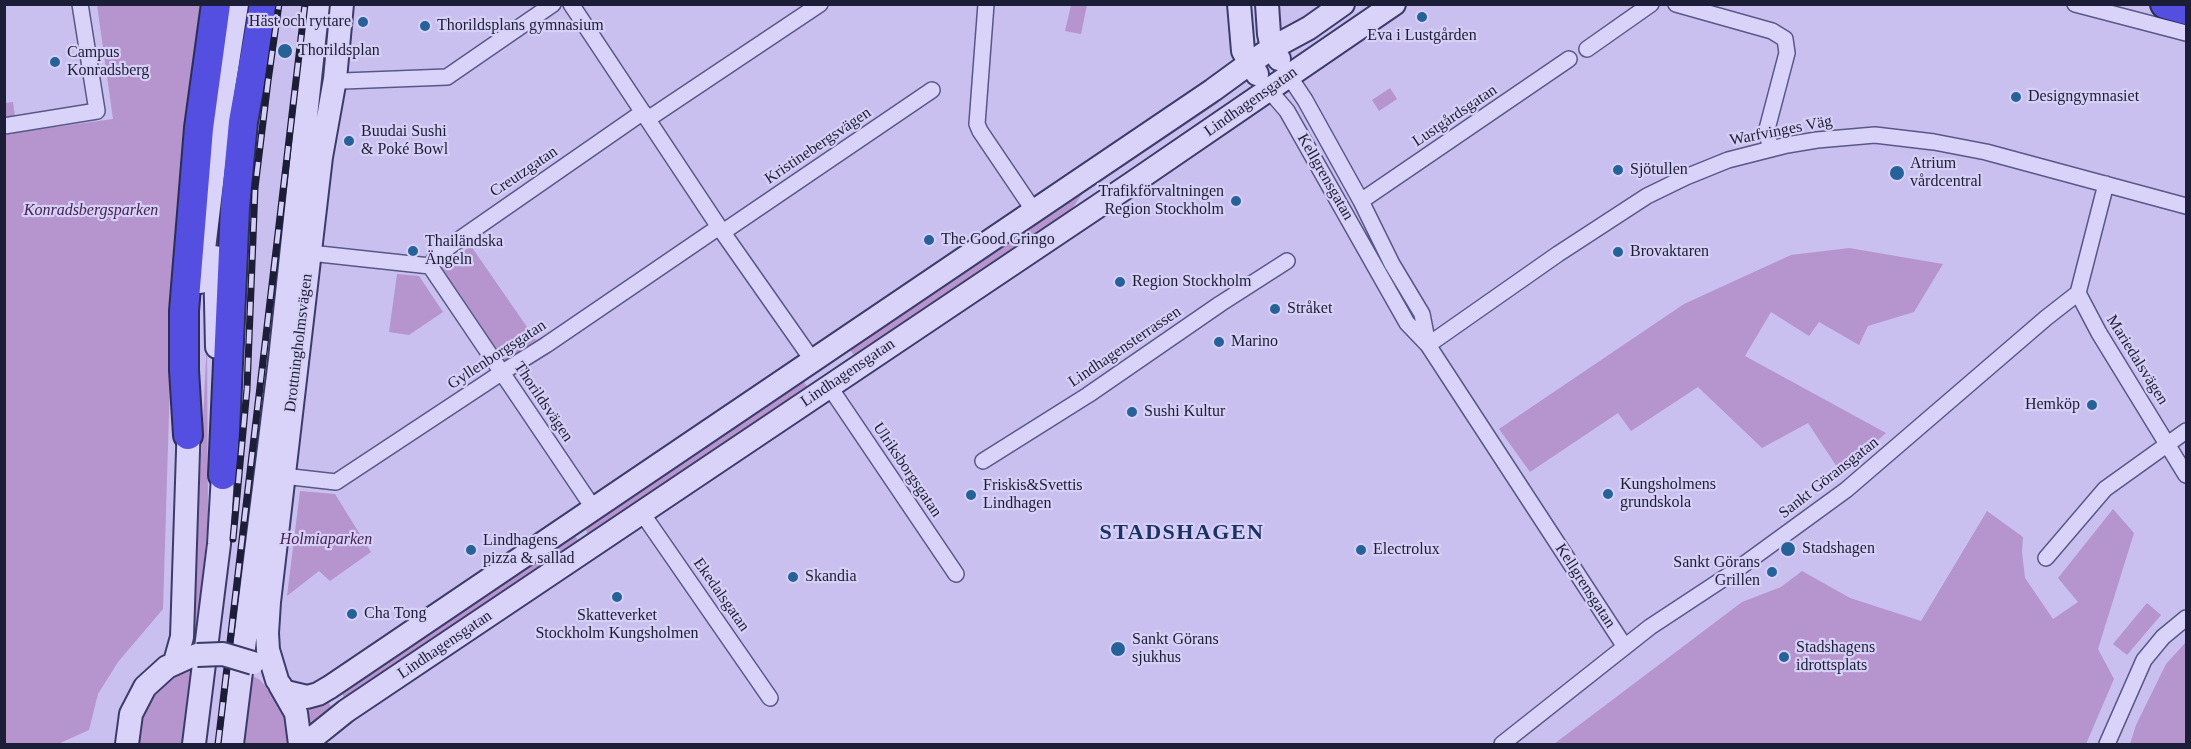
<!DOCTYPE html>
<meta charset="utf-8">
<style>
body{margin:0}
#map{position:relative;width:2191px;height:749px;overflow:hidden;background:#c9c0ef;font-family:"Times New Roman",serif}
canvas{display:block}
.frame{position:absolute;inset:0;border:6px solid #1c1d37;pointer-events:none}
</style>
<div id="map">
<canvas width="2191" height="749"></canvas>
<div class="frame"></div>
</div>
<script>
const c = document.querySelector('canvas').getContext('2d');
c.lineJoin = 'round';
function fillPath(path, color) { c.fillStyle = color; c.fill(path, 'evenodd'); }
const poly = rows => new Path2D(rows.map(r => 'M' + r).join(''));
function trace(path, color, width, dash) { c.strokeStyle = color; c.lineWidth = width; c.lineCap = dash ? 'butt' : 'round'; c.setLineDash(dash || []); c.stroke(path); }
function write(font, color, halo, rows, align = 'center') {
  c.font = font + ' "Times New Roman",serif'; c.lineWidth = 4.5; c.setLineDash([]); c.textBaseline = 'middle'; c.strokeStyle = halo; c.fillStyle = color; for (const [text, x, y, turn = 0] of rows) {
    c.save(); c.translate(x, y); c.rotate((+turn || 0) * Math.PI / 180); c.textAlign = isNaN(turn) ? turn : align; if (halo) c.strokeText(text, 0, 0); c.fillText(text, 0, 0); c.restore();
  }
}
fillPath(poly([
 [97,5,203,5,185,126,174,250,163,609,118,662,98,694,89,730,58,744,5,744,4,134,113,119],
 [1071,5,1087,5,1081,34,1065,31],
 [1390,88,1397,99,1379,111,1372,100],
 [1214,98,1218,103,1082,194,1069,213,856,358,848,347],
 [13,102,15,116,5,118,5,103],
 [471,246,536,340,504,362,439,269],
 [1849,248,1943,264,1914,312,1868,326,1859,345,1819,322,1809,336,1771,312,1745,356,1886,433,1841,473,1808,423,1762,448,1698,387,1631,431,1618,413,1530,472,1499,429,1684,304,1791,255],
 [397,274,419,276,443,312,409,335,389,332],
 [207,340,208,520,198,629,195,629,195,573],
 [802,380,808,387,591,538,583,526],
 [300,491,335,494,371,552,330,581,319,571,287,596],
 [2113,509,2134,533,2098,649,2114,679,2086,744,1554,744,1742,602,1781,587,1802,571,1850,598,1921,621,1987,511,2023,537,2022,552,2025,578,2053,619,2078,602,2058,578],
 [573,533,581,545,347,702,340,691],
 [2147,603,2161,615,2127,655,2113,644],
 [2186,642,2186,744,2130,744,2136,725,2166,664],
 [193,668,184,744,138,744,142,716,154,694,174,675],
 [251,675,260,680,276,698,286,721,289,744,243,744],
 [327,700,334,711,310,726,306,710]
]), '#b694cd');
const street = poly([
 [571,4,719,227,813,361],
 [986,4,977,124,980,131,1034,211],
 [1676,4,1772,31,1785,39,1787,53,1767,129,1770,149],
 [2075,4,2186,33],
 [1587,49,1651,4],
 [1289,76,1305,100,1361,201,1392,264,1422,314,1428,345],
 [335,79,343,81,447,77,553,4],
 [1269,90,1287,111,1407,323,1428,345,1625,647],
 [648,119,820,4],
 [4,126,97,111,80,4],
 [1361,201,1569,59],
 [723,232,932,90],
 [310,253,430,266,594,509],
 [430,266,437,255,643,112],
 [2078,293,2099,333,2186,475],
 [1428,345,1558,254,1647,196,1686,177,1728,160,1787,145,1817,140,1875,135,1934,142,1986,152,2186,206],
 [829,386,956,574],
 [983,461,1088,395,1220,304,1287,261],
 [283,476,336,482,501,373,546,345,719,227],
 [642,513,770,698],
 [2046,558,2105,489,2186,431],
 [1502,744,1650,627,1732,573,1846,490,2046,318,2078,293,2106,184],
 [2107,744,2144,660,2163,637,2186,618]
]);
const secondary = poly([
 [1239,4,1243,51,1257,74],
 [1267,4,1269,34,1272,48,1279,59],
 [215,257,217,347],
 [200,282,222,101,237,4],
 [175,662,182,637,189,420],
 [277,680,268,650,267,633,269,602,321,157,335,79,342,4],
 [280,685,296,713,300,744],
 [286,692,307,697,318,694,330,687,1213,90,1250,63,1272,48,1309,28,1343,4],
 [127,744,131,714,145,687,167,667,189,657],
 [194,744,219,544,223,475,222,458],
 [232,744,280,359,318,4],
 [305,744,346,711,1134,182,1394,4]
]);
const highway = poly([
 [2165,4,2186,10],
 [188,435,184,370,184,311,199,128,216,4],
 [223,475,235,207,243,122,264,4]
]);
trace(street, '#585888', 18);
trace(secondary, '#3b3c6a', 26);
trace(highway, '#2c2e56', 32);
trace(street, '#dad3f9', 15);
trace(secondary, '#dad3f9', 22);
trace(highway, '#544ee1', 28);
const rail = poly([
 [233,539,247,389,255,188,268,81,279,4],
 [218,744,305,4]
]);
trace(rail, '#1c1d37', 7);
trace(rail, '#d7d0f6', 4.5, [14]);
const secondaryBridge = poly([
 [197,655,223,654,253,663]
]);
trace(secondaryBridge, '#3b3c6a', 26, []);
trace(secondaryBridge, '#dad3f9', 22);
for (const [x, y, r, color] of [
 [1422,17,6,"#266298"],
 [363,22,6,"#266298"],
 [425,26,6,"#266298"],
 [285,51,8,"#266298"],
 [55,62,6,"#266298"],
 [2016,97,6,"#266298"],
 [349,141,6,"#266298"],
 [1618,170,6,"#266298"],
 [1897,173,8,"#266298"],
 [1236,201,6,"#266298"],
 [929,240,6,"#266298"],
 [413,251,6,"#266298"],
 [1618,252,6,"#266298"],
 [1120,282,6,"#266298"],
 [1275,309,6,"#266298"],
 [1219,342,6,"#266298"],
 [2092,405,6,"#266298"],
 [1132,412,6,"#266298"],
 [1608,494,6,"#266298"],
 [971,495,6,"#266298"],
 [1788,549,8,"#266298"],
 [471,550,6,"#266298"],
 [1361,550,6,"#266298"],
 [1772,572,6,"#266298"],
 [793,577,6,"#266298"],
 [617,597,6,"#266298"],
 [352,614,6,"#266298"],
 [1118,649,8,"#266298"],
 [1784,657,6,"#266298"]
]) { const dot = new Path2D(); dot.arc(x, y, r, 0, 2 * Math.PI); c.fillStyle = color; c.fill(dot); trace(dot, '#d7d0f6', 2); }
write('16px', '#1c1d37', '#d7d0f6', [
 ["Häst och ryttare",351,22,"right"],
 ["Thorildsplans gymnasium",437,26],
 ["Eva i Lustgården",1422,36,"center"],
 ["Thorildsplan",298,51],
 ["Campus",67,53],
 ["Konradsberg",67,71],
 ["Designgymnasiet",2028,97],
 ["Buudai Sushi",361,132],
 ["& Poké Bowl",361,150],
 ["Atrium",1910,164],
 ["vårdcentral",1910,182],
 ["Sjötullen",1630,170],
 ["Trafikförvaltningen",1224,192,"right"],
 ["Region Stockholm",1224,210,"right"],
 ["The Good Gringo",941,240],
 ["Thailändska",425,242],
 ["Ängeln",425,260],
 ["Brovaktaren",1630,252],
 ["Region Stockholm",1132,282],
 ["Stråket",1287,309],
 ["Marino",1231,342],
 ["Hemköp",2080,405,"right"],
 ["Sushi Kultur",1144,412],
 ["Kungsholmens",1620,485],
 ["grundskola",1620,503],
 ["Friskis&Svettis",983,486],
 ["Lindhagen",983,504],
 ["Lindhagens",483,541],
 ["pizza & sallad",483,559],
 ["Stadshagen",1802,549],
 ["Electrolux",1373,550],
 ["Sankt Görans",1760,563,"right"],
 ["Grillen",1760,581,"right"],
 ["Skandia",805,577],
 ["Cha Tong",364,614],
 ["Skatteverket",617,616,"center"],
 ["Stockholm Kungsholmen",617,634,"center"],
 ["Sankt Görans",1132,640],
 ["sjukhus",1132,658],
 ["Stadshagens",1796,648],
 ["idrottsplats",1796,666]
], 'left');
write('16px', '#1c1d37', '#d7d0f6', [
 ["Lindhagensgatan",1251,102,-35],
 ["Lustgårdsgatan",1455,116,-34],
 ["Warfvinges Väg",1781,131,-11],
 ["Kristinebergsvägen",818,146,-34],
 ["Creutzgatan",524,172,-34],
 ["Kellgrensgatan",1325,177,60],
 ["Drottningholmsvägen",299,343,-83],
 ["Lindhagensterrassen",1125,347,-34],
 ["Gyllenborgsgatan",497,355,-33],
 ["Mariedalsvägen",2137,360,58],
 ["Lindhagensgatan",848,373,-34],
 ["Thorildsvägen",543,402,56],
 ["Ulriksborgsgatan",907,470,56],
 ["Sankt Göransgatan",1829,478,-38],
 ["Kellgrensgatan",1585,586,57],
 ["Ekedalsgatan",721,595,55],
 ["Lindhagensgatan",445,645,-34]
]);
write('italic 16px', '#472254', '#d7d0f6', [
 ["Konradsbergsparken",91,211],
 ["Holmiaparken",326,540]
]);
c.letterSpacing = '1.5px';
write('bold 22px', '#1b3265', '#d7d0f6', [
 ["STADSHAGEN",1182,533]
]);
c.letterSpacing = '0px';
</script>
